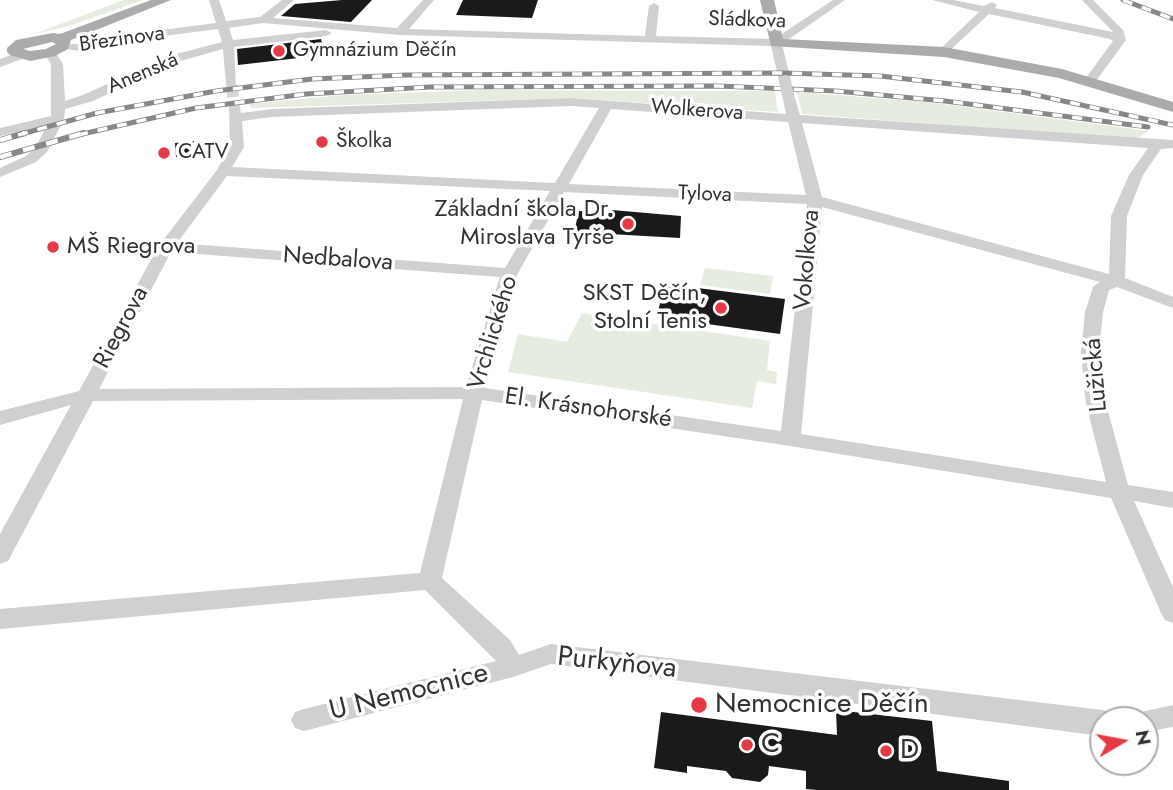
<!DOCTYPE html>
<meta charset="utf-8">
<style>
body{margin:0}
#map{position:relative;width:1173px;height:790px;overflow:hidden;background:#fff;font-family:Jost,sans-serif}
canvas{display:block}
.north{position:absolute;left:1089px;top:706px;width:70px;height:70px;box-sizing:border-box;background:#fff;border:2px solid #adadad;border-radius:50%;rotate:80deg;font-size:19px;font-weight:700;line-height:28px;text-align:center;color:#333}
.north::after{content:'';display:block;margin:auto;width:24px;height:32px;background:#e63946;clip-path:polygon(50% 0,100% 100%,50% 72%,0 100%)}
</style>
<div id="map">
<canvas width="1173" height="790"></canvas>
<div class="north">N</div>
</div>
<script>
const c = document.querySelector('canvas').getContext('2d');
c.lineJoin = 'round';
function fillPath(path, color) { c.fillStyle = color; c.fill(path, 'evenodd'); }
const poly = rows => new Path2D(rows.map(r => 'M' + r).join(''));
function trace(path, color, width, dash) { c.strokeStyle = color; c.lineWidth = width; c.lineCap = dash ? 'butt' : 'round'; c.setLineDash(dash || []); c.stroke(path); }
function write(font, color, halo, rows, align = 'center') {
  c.font = font + ' Jost,sans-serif'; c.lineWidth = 7; c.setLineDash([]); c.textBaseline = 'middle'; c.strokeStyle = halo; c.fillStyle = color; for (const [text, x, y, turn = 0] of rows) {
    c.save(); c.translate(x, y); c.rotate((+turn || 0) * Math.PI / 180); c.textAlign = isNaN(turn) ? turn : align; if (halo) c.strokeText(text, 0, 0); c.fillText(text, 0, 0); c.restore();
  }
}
fillPath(poly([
 [124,0,143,0,69,26,34,34],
 [482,90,775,91,778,112,574,98,251,108,249,104,344,95],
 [797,92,927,102,1149,131,1136,139,802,114],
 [705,268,773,276,770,294,700,285],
 [582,313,770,341,767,370,777,372,776,384,757,381,752,408,508,372,518,334,567,342]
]), '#e6ecdf');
fillPath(poly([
 [342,0,372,0,351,22,281,16,295,4],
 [463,0,538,0,532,18,456,15],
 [321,39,325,55,238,65,237,49],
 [194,141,193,155,176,157,175,143],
 [612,210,681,216,680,238,574,232,579,211,611,213],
 [666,284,785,299,780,334,656,317],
 [836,710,932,721,937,771,1009,781,1009,790,817,790,806,789,806,771,769,766,768,775,760,782,732,778,726,771,687,766,687,773,654,768,661,712,837,735]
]), '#1a1a1a');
trace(poly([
 [232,85,234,106]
]), '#d6d6d6', 12, [12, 6]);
fillPath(poly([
 [209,0,219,0,226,21,260,17,282,0,294,0,273,18,397,28,423,0,434,0,409,29,645,36,649,6,654,3,659,6,656,36,774,39,833,0,845,0,782,44,791,81,785,85,779,81,771,46,400,35,263,23,229,28,233,40,326,30,332,33,326,36,234,47,236,88,232,89,226,85,223,49,177,62,93,101,65,109,64,119,47,152,36,162,0,177,0,168,26,156,36,147,47,125,0,136,0,128,51,116,51,64,44,53,46,50,54,50,63,64,65,101,83,95,169,56,222,42,218,29,109,43,88,52,59,48,59,44,87,44,107,37,216,23,209,0],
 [932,0,953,0,984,6,992,2,997,5,995,8,1113,32,1082,0,1093,0,1123,30,1126,40,1093,85,1089,86,1083,82,1113,41,1110,39,989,14,944,56,938,52,940,49,979,12,932,0],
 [21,51,25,52,25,58,0,67,0,59,21,51],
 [788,91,794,95,800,115,1173,140,1173,148,1161,149,1143,175,1127,216,1125,278,1173,297,1173,308,1117,287,1109,290,1103,312,1099,353,1106,404,1128,485,1173,492,1173,508,1134,501,1173,587,1173,623,1165,620,1161,613,1111,498,790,446,482,400,442,578,510,640,519,655,551,644,1103,710,1112,714,1115,720,1103,720,1103,734,1086,734,551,664,513,677,304,731,295,728,291,720,295,712,304,709,496,661,425,590,0,629,0,609,420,573,463,399,93,401,8,561,0,564,0,534,71,405,0,425,0,411,79,391,158,247,217,170,230,147,229,103,239,103,241,113,272,109,571,98,786,114,782,95,788,91],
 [571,106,599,108,555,183,232,167,244,147,242,121,272,117,571,106],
 [611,109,788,122,806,195,569,184,611,109],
 [802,123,1148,148,1129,175,1111,216,1109,274,822,197,802,123],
 [227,176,550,191,505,268,177,243,227,176],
 [564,192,807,204,781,431,485,388,518,273,564,192],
 [822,207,1100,282,1093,287,1085,312,1081,353,1086,404,1106,482,801,434,822,207],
 [171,252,500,277,466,387,99,389,171,252],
 [1173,705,1173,727,1145,732,1145,720,1132,720,1136,713,1173,705]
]), '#d0d0d0');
fillPath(poly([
 [151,0,171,0,71,40,68,49,55,56,30,61,10,55,7,52,7,48,16,40,53,33,60,34,151,0],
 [52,42,56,44,46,49,30,51,23,49,52,42],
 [760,0,774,0,783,39,944,47,1062,69,1173,102,1173,112,1059,78,944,57,771,46,760,0]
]), '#ababab');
const railFar1 = poly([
 [1123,0,1173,19],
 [18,135,97,113,216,91,312,79,406,75,783,73,880,76,1022,92,1173,125],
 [78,135,196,108,306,94,430,87,718,86,836,91,945,101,1148,127]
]);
const rail = poly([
 [0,140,25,133],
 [0,157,84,133]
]);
trace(railFar1, '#888', 5);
trace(rail, '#888', 6);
trace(railFar1, '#fff', 3.5, [10]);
trace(rail, '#fff', 4.5, [12]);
trace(poly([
 [785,81,788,95]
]), '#d0d0d0', 12);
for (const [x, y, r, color] of [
 [279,51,7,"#e63946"],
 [322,142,7,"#e63946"],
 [164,153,7,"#e63946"],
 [628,224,7,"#e63946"],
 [53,247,7,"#e63946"],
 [721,308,7,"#e63946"],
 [699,705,9,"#e63946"],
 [747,745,7,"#e63946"],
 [886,751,7,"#e63946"]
]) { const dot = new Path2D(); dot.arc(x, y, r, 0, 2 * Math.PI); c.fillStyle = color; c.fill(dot); trace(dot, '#fff', 2.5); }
write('21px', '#333', '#fff', [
 ["Sládkova",747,21,2],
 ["Březinova",122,40,-8],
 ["Anenská",143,74,-23],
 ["Wolkerova",697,111,4],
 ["Tylova",705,195,2]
]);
write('21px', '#333', '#fff', [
 ["Gymnázium Děčín",293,51],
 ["Školka",336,142],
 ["CATV",178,153]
], 'left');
write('24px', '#333', '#fff', [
 ["Základní škola Dr.",614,210],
 ["Miroslava Tyrše",614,238],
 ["MŠ Riegrova",67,247,"left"],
 ["SKST Děčín,",707,294],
 ["Stolní Tenis",707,322]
], 'right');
write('24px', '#333', '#fff', [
 ["Nedbalova",338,260,4],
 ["Vokolkova",808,260,-85],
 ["Riegrova",122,328,-62],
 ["Vrchlického",494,333,-73],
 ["Lužická",1097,375,-95],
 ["El. Krásnohorské",588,409,8]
]);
write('28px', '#333', '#fff', [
 ["Purkyňova",617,664,6],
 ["U Nemocnice",409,693,-14]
]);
write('28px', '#333', '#fff', [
 ["Nemocnice Děčín",715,705],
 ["C",761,745],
 ["D",900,751]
], 'left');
</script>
